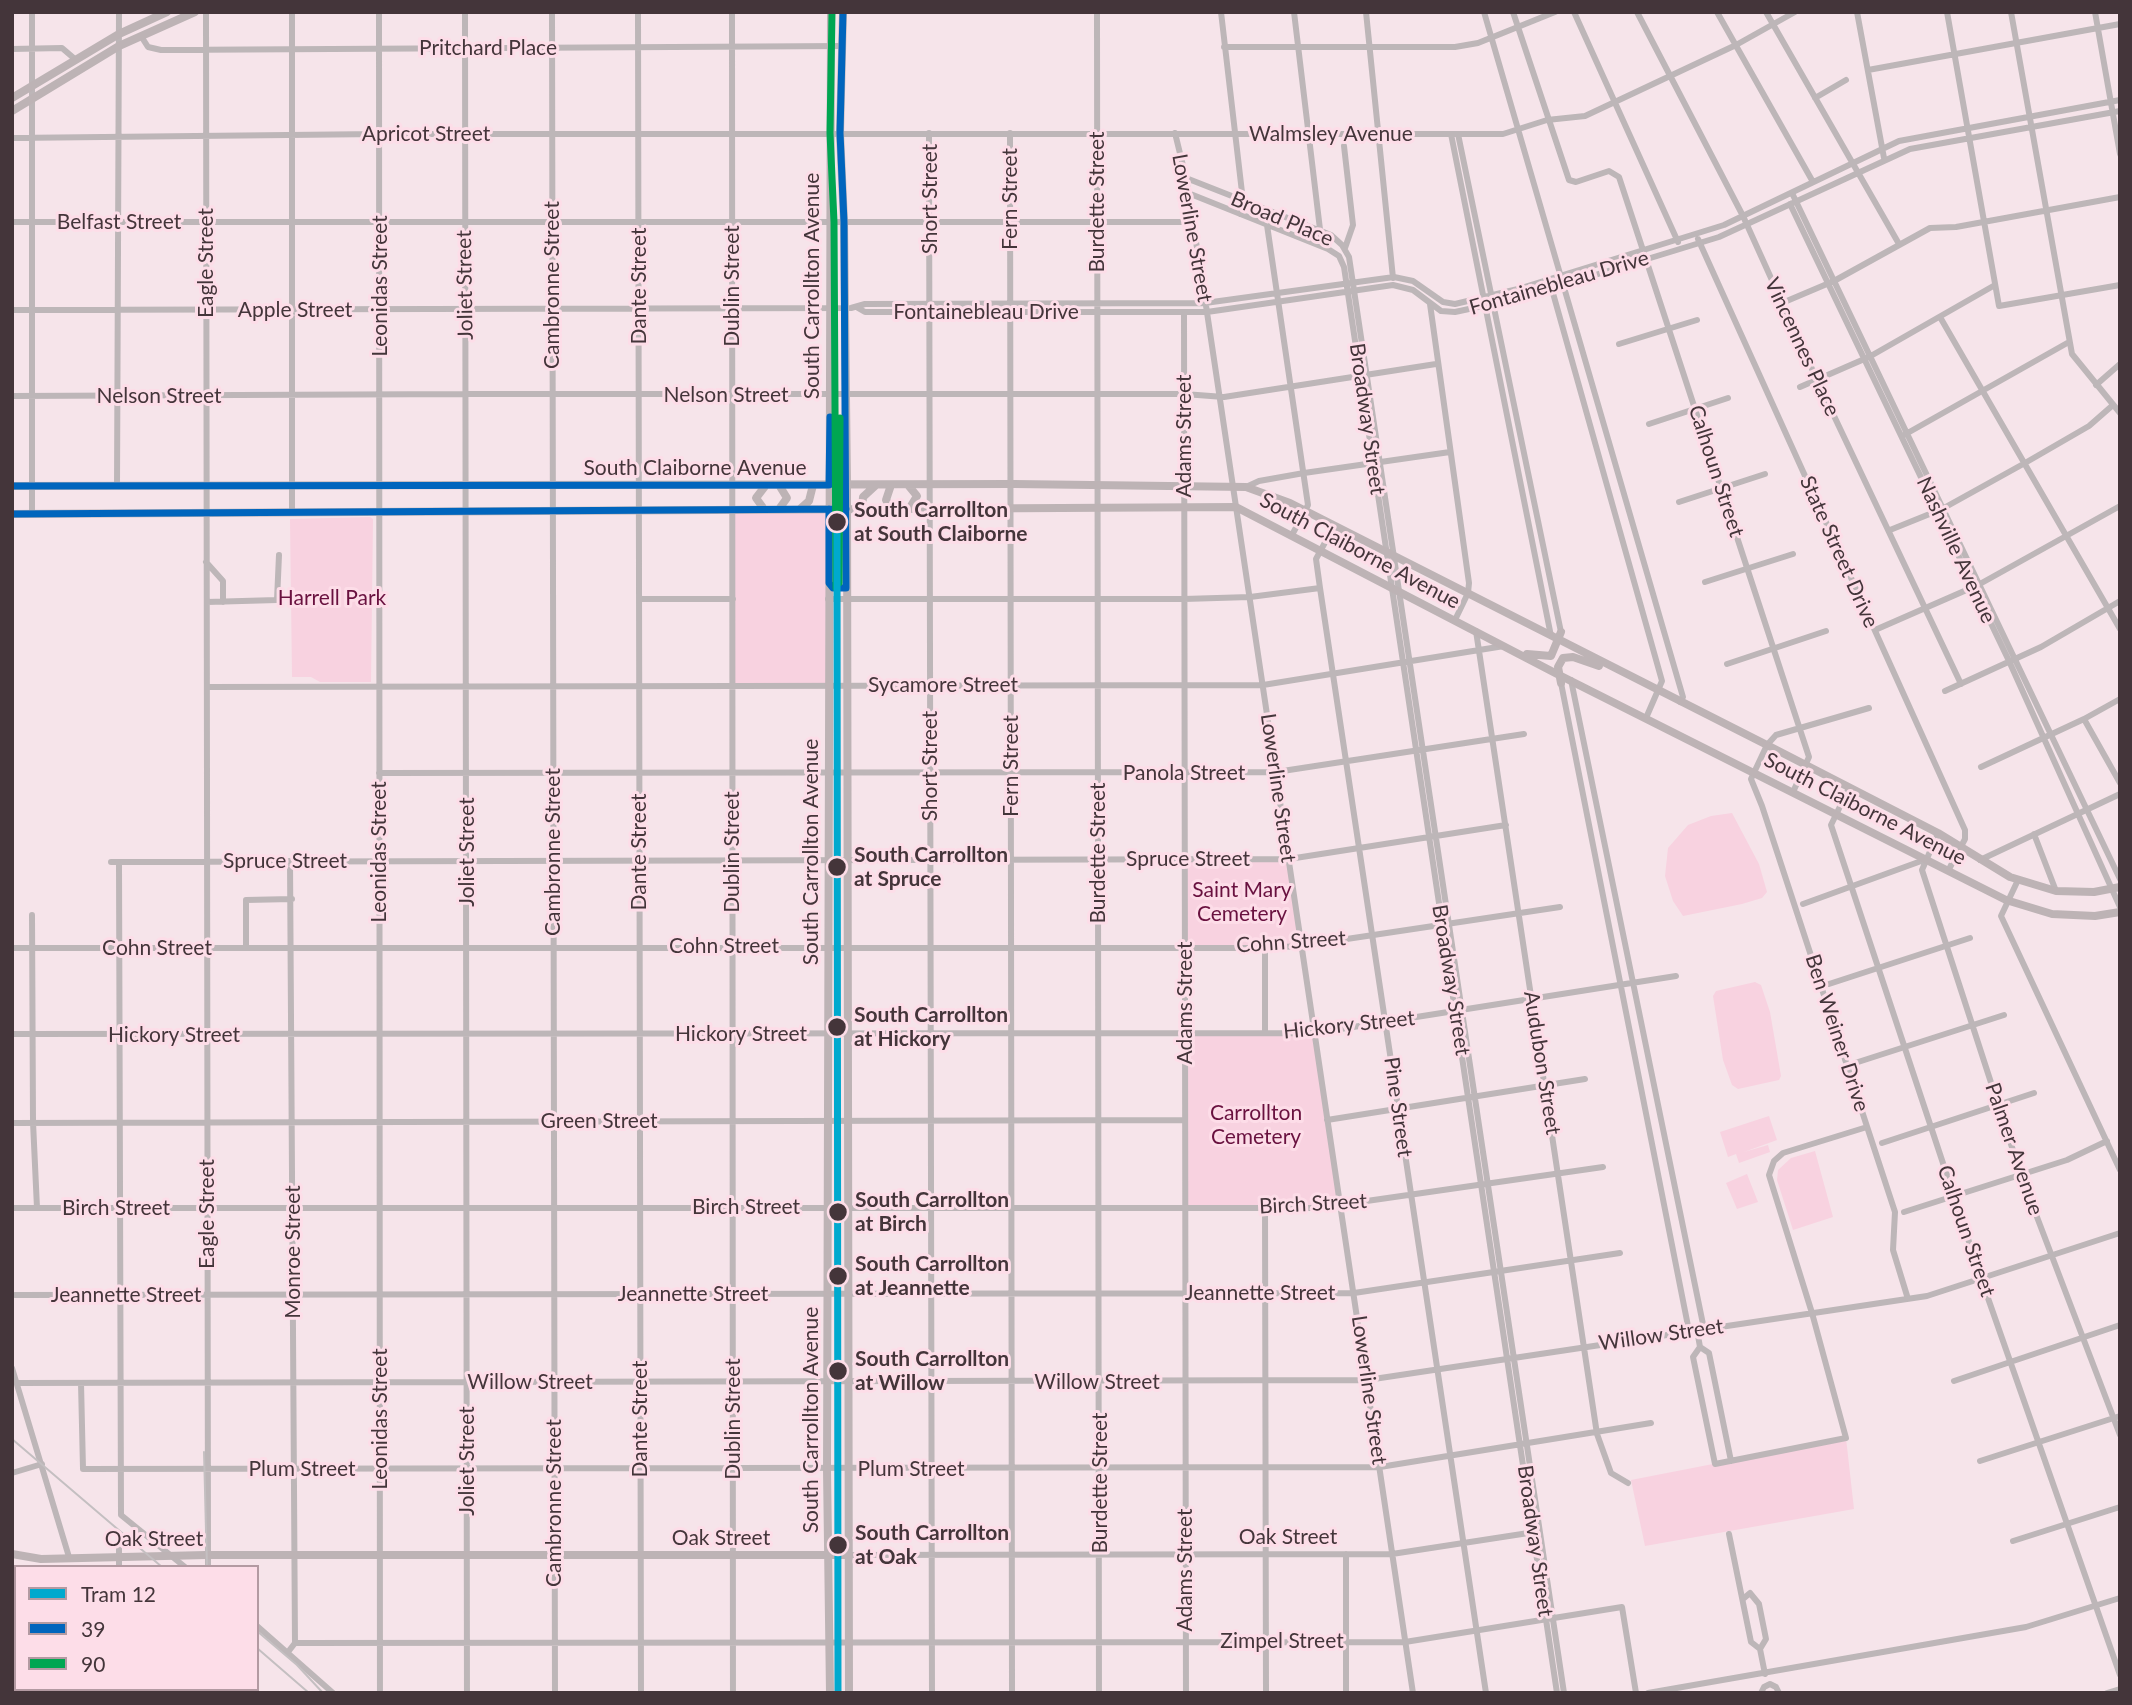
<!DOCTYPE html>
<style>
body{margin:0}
#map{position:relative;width:2132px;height:1705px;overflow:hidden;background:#f6e4ea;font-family:Lato,sans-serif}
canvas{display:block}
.frame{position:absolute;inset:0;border:14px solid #44353a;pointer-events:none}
.legend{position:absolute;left:14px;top:1565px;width:245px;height:126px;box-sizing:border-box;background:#fddde8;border:2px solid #b39aa2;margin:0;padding:9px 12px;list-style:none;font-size:21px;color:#44353a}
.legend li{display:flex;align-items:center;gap:14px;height:35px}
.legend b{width:35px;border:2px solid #b39aa2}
</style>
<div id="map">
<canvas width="2132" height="1705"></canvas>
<div class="frame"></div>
<ul class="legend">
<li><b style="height:9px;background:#00a9ce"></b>Tram 12</li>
<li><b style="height:9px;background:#0065bd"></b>39</li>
<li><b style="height:9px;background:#00a651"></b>90</li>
</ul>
</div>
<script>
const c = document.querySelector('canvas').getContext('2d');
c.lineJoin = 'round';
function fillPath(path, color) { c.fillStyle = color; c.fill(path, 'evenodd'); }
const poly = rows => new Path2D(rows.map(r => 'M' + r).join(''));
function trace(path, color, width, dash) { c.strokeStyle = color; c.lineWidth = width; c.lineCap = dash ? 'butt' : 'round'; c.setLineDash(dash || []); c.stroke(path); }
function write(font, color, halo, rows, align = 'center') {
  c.font = font + ' Lato,sans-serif'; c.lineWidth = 6; c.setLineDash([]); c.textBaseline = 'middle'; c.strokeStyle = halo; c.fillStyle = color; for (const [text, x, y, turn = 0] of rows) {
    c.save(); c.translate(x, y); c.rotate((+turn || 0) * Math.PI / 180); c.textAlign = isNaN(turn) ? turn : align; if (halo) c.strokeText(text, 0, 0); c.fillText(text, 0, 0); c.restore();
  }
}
fillPath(poly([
 [733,509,829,509,828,685,733,686],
 [370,517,373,519,371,682,320,682,311,677,292,677,290,519],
 [1732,813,1759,864,1767,892,1762,898,1742,904,1683,916,1673,901,1665,876,1668,848,1688,825,1711,816],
 [1289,859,1300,946,1185,946,1185,860],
 [1755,982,1761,985,1770,1012,1781,1076,1779,1080,1738,1089,1732,1085,1723,1060,1713,996,1716,991],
 [1315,1033,1340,1205,1183,1207,1185,1034],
 [1769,1116,1777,1140,1744,1152,1768,1145,1770,1152,1739,1163,1736,1154,1728,1157,1720,1132],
 [1815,1151,1833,1217,1793,1230,1777,1180,1778,1170,1791,1158],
 [1747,1174,1758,1202,1737,1209,1726,1183],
 [1846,1438,1854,1509,1645,1546,1631,1480]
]), '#f8d2e0');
trace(poly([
 [32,12,32,514],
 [206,12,208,1567],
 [379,12,380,1693],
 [465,12,467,1693],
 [552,12,555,1693],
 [638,12,641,1693],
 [732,12,733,1693],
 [1097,12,1099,1693],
 [1221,12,1243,201,1240,214],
 [1294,12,1322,246],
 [1366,12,1393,278],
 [1484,12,1683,697,1680,702],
 [1513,12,1569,180,1576,182,1609,171,1619,177,1809,757,1793,792],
 [1574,12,1678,242],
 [1637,12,1743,216,1817,380,1961,684],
 [1717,12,1813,182],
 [1766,12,1899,244],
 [1857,12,1884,158],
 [1947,12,1999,306,2120,285],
 [2011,12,2072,354,2120,413],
 [2095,12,2120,154],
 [141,36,148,47,161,50,843,46],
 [1224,47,1455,47,1478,43,1555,12],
 [12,49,62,48,76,60],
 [1868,70,2120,24],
 [1815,98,1846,80],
 [929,133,932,1693],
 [1010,133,1012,1693],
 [1175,133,1186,178,1205,299,1413,1693],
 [1451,134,1551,636],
 [1458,134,1561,632],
 [12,138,379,134,1503,134,1547,120,1585,116,1736,45,1795,12],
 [1344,146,1353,225,1345,248],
 [1186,178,1331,235,1342,245,1349,257,1564,1693],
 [1188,193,1328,249,1339,256,1344,267,1557,1693],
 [1792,193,2120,879],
 [1790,204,2009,661,2120,907],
 [1271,212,1267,225,1308,505,1292,535],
 [12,222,1193,222],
 [1698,239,1965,830,1965,839,1948,871],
 [1549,279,1662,681,1646,718],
 [1782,303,1834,281,1930,228,1956,227,2120,197],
 [1430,304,1469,583,1468,593,1455,620],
 [858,308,865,312,1207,312,1393,285,1413,290,1441,311,1455,312,1520,298,1719,237,1910,149,2120,111],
 [12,310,851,308,865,304,1205,303,1394,277,1413,281,1443,302,1455,304,1518,289,1724,225,1899,141,2120,100],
 [1184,312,1186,1693],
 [1940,317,2120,629],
 [1619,344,1697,320],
 [2096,385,2120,364],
 [1800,387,1869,357,1995,285],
 [12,396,466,394,1184,394,1224,397,1436,364],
 [1649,424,1728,398],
 [1904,435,2069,342],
 [117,486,119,12],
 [1246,487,1259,481,1304,473,1450,452],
 [1679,502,1765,474],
 [292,513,292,12],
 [1334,526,1316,559,1320,588,1486,1693],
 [1890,530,1942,509,2025,463,2089,426,2113,405],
 [206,562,223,581,223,602],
 [1705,582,1793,554],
 [640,599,733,599],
 [828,599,1184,599,1250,597,1320,588],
 [207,602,277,600,279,555],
 [1875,630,1978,585,2120,506],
 [1476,631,1597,1434,1611,1473,1628,1483],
 [1727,664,1826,631],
 [1571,680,1704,1329],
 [1561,683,1689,1331],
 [208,687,1263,685,1504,646],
 [1945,691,2041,647,2120,601],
 [1869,708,1776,735,1767,745,1751,779,1762,806,1895,1212,1893,1250,1908,1299],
 [2084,719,2120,783],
 [1981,767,2084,719,2120,699],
 [379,773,1276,772,1524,734],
 [1849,788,1831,825,1982,1281,2120,1675],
 [1938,833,1922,870,2021,1175,2120,1435],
 [2034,834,2056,891],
 [1980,860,2120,794],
 [290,861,295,1643],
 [111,862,1289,859,1506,825],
 [119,862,121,1515,185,1567],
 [2018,880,2001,916,2120,1170],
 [1803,904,1924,860],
 [32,915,33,1122,37,1208],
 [12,948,1265,948,1300,946,1560,907],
 [246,948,246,900,292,899],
 [1829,984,1970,938],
 [1265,1033,1265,948],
 [12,1034,1315,1033,1676,976],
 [1855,1063,2004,1015],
 [1327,1120,1585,1079],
 [12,1123,1185,1120],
 [1882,1143,2034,1093],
 [1265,1207,1266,1693],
 [12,1208,1318,1208,1603,1167],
 [1904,1212,2067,1160,2107,1141],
 [15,1295,1354,1293,1620,1253],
 [1697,1330,1700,1347,1693,1357,1715,1464,1846,1438,1812,1313,1769,1175,1774,1161,1783,1153,1867,1127],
 [1700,1347,1709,1353,1731,1461],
 [12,1368,69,1557],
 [1954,1381,2120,1325],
 [17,1383,1367,1380,1927,1296,2120,1233],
 [81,1383,83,1469,1380,1467,1651,1423],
 [1980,1461,2120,1416],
 [12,1473,42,1464],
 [1729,1534,1751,1642,1760,1649,1766,1639,1759,1604,1750,1593,1743,1599],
 [2013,1541,2120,1507],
 [849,1555,1392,1554,1535,1532],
 [119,1567,119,1541],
 [257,1626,333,1693],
 [1760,1649,1765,1674],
 [288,1652,295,1643,1405,1642,1622,1607,1636,1693],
 [1346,1693,1346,1554],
 [1648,1693,2026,1627,2120,1598],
 [1761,1693,1764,1687,1770,1684,1776,1687,1779,1693],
 [2107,1693,2120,1689]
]), '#bdb6b8', 6);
trace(poly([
 [843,12,840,133,844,222,847,485,849,1693],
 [12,98,119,34,167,12],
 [12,111,119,46,195,12],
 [779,485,787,498,779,509],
 [891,485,886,500,892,509],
 [908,485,917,496,909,509],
 [12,486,1014,484,1246,487,1290,503,1767,745,1938,833,2010,877,2056,891,2094,892,2120,887],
 [764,509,756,498,766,485],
 [800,509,809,501,813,485],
 [862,509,863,497,876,485],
 [12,514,1236,507,1559,675,2006,900,2052,914,2095,916,2120,912],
 [1527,654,1551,656,1561,632],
 [1561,683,1558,667,1563,658,1573,657,1599,666],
 [12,1554,41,1559,206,1555,849,1555],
 [830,1693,827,1469,831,12]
]), '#bdb3b5', 8);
trace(poly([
 [12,1439,162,1567],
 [204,1452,207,1567],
 [257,1631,297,1665,323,1693],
 [257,1648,309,1693]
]), '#c4bfc1', 2);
trace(poly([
 [829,485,830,417],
 [12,486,829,485],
 [829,509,829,583,833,588,846,588,844,222,840,133,843,12],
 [12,514,846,509]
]), '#0065bd', 7);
trace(poly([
 [832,12,830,133,834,222,836,588],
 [839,583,840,418]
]), '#00a651', 7);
trace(poly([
 [837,522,838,1693]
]), '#00a9ce', 7);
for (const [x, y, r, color] of [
 [837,522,10,"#44353a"],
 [837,867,10,"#44353a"],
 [837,1027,10,"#44353a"],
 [838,1212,10,"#44353a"],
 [838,1276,10,"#44353a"],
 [838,1371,10,"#44353a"],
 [838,1545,10,"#44353a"]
]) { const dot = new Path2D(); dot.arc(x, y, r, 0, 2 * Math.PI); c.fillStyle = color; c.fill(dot); trace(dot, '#fddde8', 2.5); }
write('21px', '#44353a', '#fddde8', [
 ["Pritchard Place",488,48],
 ["Apricot Street",426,134],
 ["Walmsley Avenue",1331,134],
 ["Short Street",930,199,-90],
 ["Fern Street",1010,199,-90],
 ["Burdette Street",1097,202,-90],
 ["Broad Place",1282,219,23],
 ["Belfast Street",119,222],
 ["Lowerline Street",1192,228,80],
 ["Eagle Street",206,263,-90],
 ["Fontainebleau Drive",1559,283,-16],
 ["Joliet Street",465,285,-91],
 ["Cambronne Street",552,285,-90],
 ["Leonidas Street",380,286,-90],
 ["Dante Street",639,286,-90],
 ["Dublin Street",732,286,-90],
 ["South Carrollton Avenue",812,286,-90],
 ["Apple Street",295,310],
 ["Fontainebleau Drive",986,312],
 ["Vincennes Place",1802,347,65],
 ["Nelson Street",726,395],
 ["Nelson Street",159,396],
 ["Broadway Street",1367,419,82],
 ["Adams Street",1184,436,-90],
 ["South Claiborne Avenue",695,468],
 ["Calhoun Street",1716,471,72],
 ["Nashville Avenue",1956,550,65],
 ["South Claiborne Avenue",1360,551,28],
 ["State Street Drive",1839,552,66],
 ["Sycamore Street",943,685],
 ["Short Street",930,766,-90],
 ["Fern Street",1011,766,-90],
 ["Panola Street",1184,773],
 ["Lowerline Street",1278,788,82],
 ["South Claiborne Avenue",1865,809,27],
 ["Leonidas Street",379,852,-90],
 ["Joliet Street",467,852,-90],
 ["Cambronne Street",553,852,-90],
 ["Dante Street",639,852,-90],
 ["Dublin Street",732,852,-90],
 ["South Carrollton Avenue",811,852,-90],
 ["Burdette Street",1098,853,-90],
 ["Spruce Street",1188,859],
 ["Spruce Street",285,861],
 ["Cohn Street",1291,942,-4],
 ["Cohn Street",724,946],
 ["Cohn Street",157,948],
 ["Broadway Street",1451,980,81],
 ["Adams Street",1185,1003,-90],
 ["Hickory Street",1349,1025,-6],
 ["Ben Weiner Drive",1837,1033,72],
 ["Hickory Street",741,1034],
 ["Hickory Street",174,1035],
 ["Audubon Street",1542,1063,81],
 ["Pine Street",1398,1107,82],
 ["Green Street",599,1121],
 ["Palmer Avenue",2014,1149,71],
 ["Birch Street",1313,1204,-3],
 ["Birch Street",746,1207],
 ["Birch Street",116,1208],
 ["Eagle Street",207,1214,-90],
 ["Calhoun Street",1966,1231,71],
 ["Monroe Street",293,1252,-90],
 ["Jeannette Street",1260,1293],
 ["Jeannette Street",693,1294],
 ["Jeannette Street",126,1295],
 ["Willow Street",1661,1335,-8],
 ["Willow Street",530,1382],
 ["Willow Street",1097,1382],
 ["Lowerline Street",1369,1390,82],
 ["Leonidas Street",380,1419,-90],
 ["Dante Street",640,1419,-90],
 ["Dublin Street",733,1419,-90],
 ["South Carrollton Avenue",811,1420,-90],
 ["Joliet Street",467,1461,-90],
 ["Plum Street",302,1469],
 ["Plum Street",911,1469],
 ["Burdette Street",1100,1483,-90],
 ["Cambronne Street",554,1503,-90],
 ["Oak Street",1288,1537],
 ["Oak Street",721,1538],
 ["Oak Street",154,1539],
 ["Broadway Street",1535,1541,82],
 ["Adams Street",1185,1570,-90],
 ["Zimpel Street",1282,1641]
]);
write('bold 21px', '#44353a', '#fddde8', [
 ["South Carrollton",854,510],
 ["at South Claiborne",854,534],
 ["South Carrollton",854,855],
 ["at Spruce",854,879],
 ["South Carrollton",854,1015],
 ["at Hickory",854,1039],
 ["South Carrollton",855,1200],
 ["at Birch",855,1224],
 ["South Carrollton",855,1264],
 ["at Jeannette",855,1288],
 ["South Carrollton",855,1359],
 ["at Willow",855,1383],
 ["South Carrollton",855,1533],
 ["at Oak",855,1557]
], 'left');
write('21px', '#69113f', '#fddde8', [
 ["Harrell Park",332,598],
 ["Saint Mary",1242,890],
 ["Cemetery",1242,914],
 ["Carrollton",1256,1113],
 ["Cemetery",1256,1137]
]);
</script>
